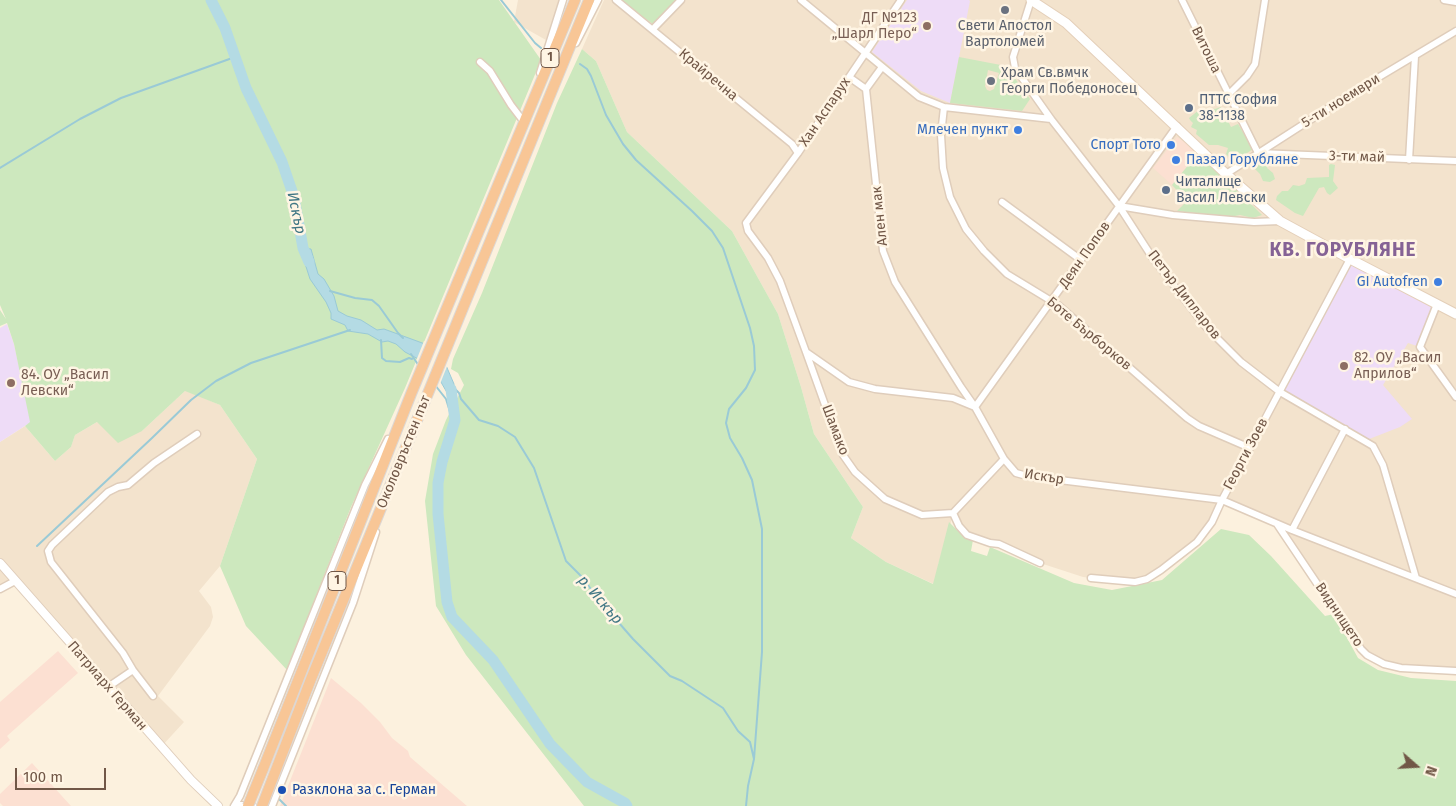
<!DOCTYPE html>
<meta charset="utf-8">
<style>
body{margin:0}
#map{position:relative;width:1456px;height:806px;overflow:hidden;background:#fcf1de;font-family:"Fira Sans",sans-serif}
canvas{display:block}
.north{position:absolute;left:1391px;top:741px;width:50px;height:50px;-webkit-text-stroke:4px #fff5e4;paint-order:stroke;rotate:109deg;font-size:14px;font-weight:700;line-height:20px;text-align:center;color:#715747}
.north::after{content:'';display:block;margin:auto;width:18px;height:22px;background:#715747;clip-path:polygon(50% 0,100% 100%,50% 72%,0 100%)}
.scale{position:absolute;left:15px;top:768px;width:91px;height:22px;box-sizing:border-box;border:2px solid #715747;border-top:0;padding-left:6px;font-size:15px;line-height:18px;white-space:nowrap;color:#715747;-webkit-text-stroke:4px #fff5e4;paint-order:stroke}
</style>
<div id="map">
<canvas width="1456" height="806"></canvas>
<div class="north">N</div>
<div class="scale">100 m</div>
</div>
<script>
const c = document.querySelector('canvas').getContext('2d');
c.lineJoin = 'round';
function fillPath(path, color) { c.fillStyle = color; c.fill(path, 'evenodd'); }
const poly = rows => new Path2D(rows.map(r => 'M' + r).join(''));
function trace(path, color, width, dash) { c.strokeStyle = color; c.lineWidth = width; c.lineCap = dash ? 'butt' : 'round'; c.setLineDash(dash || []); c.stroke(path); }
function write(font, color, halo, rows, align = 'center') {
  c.font = font + ' "Fira Sans",sans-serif'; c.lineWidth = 5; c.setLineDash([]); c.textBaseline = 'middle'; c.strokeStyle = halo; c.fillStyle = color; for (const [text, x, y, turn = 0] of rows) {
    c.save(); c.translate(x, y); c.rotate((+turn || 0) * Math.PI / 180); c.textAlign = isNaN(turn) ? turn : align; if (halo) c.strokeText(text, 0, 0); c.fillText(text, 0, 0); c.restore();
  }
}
fillPath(poly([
 [518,0,561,0,546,40,514,22],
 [604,0,1456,0,1456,671,1401,668,1367,655,1277,524,1222,500,1209,524,1196,541,1156,573,1134,582,1083,577,1040,563,968,535,953,514,946,542,938,565,938,586,886,562,851,538,863,507,814,434,801,387,778,314,732,231,627,132,596,61,582,49],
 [186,390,220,405,257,459,220,566,199,591,211,607,213,617,210,626,158,696,184,722,161,747,15,581,0,589,0,442,25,426,55,461,71,447,75,435,97,422,142,431]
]), '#f3e3cd');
fillPath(poly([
 [1177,137,1199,152,1172,185,1153,168],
 [58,651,78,673,7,736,10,740,0,749,0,702],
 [331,678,361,703,380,722,392,738,408,751,410,757,467,806,280,806],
 [32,763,71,806,3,806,0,803,0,794]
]), '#fce0d2');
fillPath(poly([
 [907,0,969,0,970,1,950,103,921,91,872,52],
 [1350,259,1437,304,1420,347,1408,343,1383,385,1412,419,1400,427,1364,441,1280,392],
 [7,324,14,344,31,422,0,442,0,328]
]), '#eedcf7');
fillPath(poly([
 [0,0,499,0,541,60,405,388,351,507,287,670,246,626,220,566,257,459,220,405,185,391,142,431,118,443,97,422,75,435,71,447,55,461,25,426,30,422,14,344,7,323,0,326,0,310,6,319,0,305],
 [619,0,678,0,653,24],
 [582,49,596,61,627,132,732,231,778,314,801,387,814,434,863,507,851,538,886,562,933,584,949,522,959,532,973,540,971,551,987,556,990,547,1074,583,1112,590,1162,580,1221,529,1249,535,1271,556,1325,616,1334,614,1358,658,1378,670,1411,678,1456,681,1456,806,584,806,466,655,436,606,425,501,433,454,446,420,464,385,458,373,451,369,453,359,482,293,557,103],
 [959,57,1006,66,1030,99,1022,111,950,103],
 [988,70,999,73,994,89,990,91,987,90,985,86],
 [1221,107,1231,127,1238,124,1253,149,1235,161,1232,160,1226,154,1228,148,1218,145,1209,145,1196,134,1197,130,1191,127,1193,123,1190,120,1189,118,1199,110,1203,108,1207,109,1210,108,1215,109],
 [1199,152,1262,215,1253,218,1240,215,1230,217,1177,211,1187,201,1172,185],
 [1263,156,1268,162,1267,168,1273,173,1275,179,1270,182,1263,181,1260,174,1254,168,1256,158],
 [1331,164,1335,165,1333,181,1338,188,1330,195,1327,193,1324,187,1319,188,1303,216,1295,213,1276,200,1277,196,1282,191,1288,191,1293,185,1299,186,1305,184,1307,178,1329,177,1329,165]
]), '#cde8be');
const water = poly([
 [300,248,311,249,318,274,324,279,334,296,338,311,347,316,361,320,377,330,384,329,425,344,445,363,454,384,453,403,434,370,426,363,405,352,396,344,388,341,382,342,368,334,348,331,345,325,331,319,331,313,326,302,310,279,300,248]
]);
fillPath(water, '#b4dbe4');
trace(water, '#9acad6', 1);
fillPath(poly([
 [424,341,438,349,448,364,440,384,432,371,416,361]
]), '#fcf1de');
trace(poly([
 [501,0,535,43,541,48],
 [580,64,587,69,591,76,606,115,623,144,636,160,692,211,712,231,723,248,750,328,754,346,755,370,746,388,729,409,726,423,730,438,742,458,752,480,762,529,762,652,754,759],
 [0,168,80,119,121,98,235,57],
 [330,291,355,298,372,300,379,306,398,333,403,338],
 [381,340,382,358,386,361,400,362,409,358,412,359],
 [411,354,419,366],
 [435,385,446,399,451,415,455,420],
 [453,387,459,393,461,399,479,420,498,426,515,437,534,468,566,561,582,577,599,600,633,639,670,676,682,681,723,708,738,731,750,742,754,759,748,786,746,806],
 [37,546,152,438,191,400,216,381,251,363,350,330],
 [278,798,286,806]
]), '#9acad6', 2);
trace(poly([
 [211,0,225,28,246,88,282,162,294,197,303,248,309,262],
 [451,389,455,420,442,462,438,483,438,514,447,602,452,617,493,660,550,744,587,782,625,803,627,806]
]), '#b4dbe4', 11);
const minor = poly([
 [616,0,792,144,798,153],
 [801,0,919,97,944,107,1051,119],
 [901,0,798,153,746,223,748,231,768,258,780,281,806,352,849,382,875,389,953,398,975,407,1004,459,1016,473,1027,476,1222,500,1292,530,1456,594],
 [1031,0,1013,57,1015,68,1051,119,1119,206,1152,257,1206,327,1241,362,1280,392,1373,446,1383,465,1416,578],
 [1182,0,1258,153,1456,161],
 [1444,0,1456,2],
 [653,29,681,0],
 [576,43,598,0],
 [480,62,490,71,511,105,524,122],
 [540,73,563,0],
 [849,77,866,89],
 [866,89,883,251,895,282,961,387,975,407,1177,126],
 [866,89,882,67],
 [1228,95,1247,76,1255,64,1265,0],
 [944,107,941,135,943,168,950,197,966,229,984,251,1007,274,1058,305,1187,418,1199,426,1250,448],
 [1409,160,1415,56],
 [1226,174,1349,95,1456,31],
 [1002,202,1081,260],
 [1119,206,1173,215,1254,222,1280,221],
 [1437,304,1420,347,1456,397],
 [806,352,843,455,855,472,885,499,922,515,953,513,1004,459],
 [953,513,959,526,967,535,990,543,999,544,1040,563],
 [1277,524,1361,649,1367,655,1384,664,1401,668,1456,671],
 [1292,530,1345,429],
 [1091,578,1135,582,1147,579,1161,570,1197,542,1212,522,1222,500,1350,259],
 [0,589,15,581],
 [133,670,153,696],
 [108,687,133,670,123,653,51,562,48,551,52,545,108,492,118,487,128,485,154,463,197,434],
 [234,806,240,796,365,485,388,439],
 [272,806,353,603,376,532]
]);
const tertiary = poly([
 [0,563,191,780,218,806],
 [238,806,252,806]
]);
const secondary = poly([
 [1031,0,1066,23,1226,174,1280,221,1350,259,1456,314]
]);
const trunk = poly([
 [263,769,411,394,575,0],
 [262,806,311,679,589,0]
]);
trace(minor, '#dfcdbb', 9);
trace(tertiary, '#dfcdbb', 10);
trace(secondary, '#e4cfb9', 11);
trace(trunk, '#ddd7d3', 12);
trace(minor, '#fff', 6);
trace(tertiary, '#fff', 8);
trace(secondary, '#fff', 9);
trace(trunk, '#f8c696', 10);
const trunkBridge = poly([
 [248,806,263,769]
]);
trace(trunkBridge, '#ddd7d3', 12, []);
trace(trunkBridge, '#f8c696', 10);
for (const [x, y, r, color] of [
 [1005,10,5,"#6b7280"],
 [927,26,5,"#8d6e63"],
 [991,81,5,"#6b7280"],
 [1189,108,5,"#5c6f8a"],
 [1018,130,5,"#3f7fe0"],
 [1171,145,5,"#3f7fe0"],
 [1176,160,5,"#3f7fe0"],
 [1166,190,5,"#5c6f8a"],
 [1438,282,5,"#3f7fe0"],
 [1344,366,5,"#8d6e63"],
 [11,383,5,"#8d6e63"],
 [282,790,5,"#1a4fb4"]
]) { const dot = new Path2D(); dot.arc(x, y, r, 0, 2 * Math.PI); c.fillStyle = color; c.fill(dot); trace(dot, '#fff5e4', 2); }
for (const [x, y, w] of [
 [550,58,18],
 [337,581,18]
]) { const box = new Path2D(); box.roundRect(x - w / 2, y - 9.5, w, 19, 4); c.fillStyle = '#fff5e4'; c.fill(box); trace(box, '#715747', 1); }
write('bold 12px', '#715747', null, [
 ["1",550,58],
 ["1",337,581]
]);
write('14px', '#785e54', '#fff5e4', [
 ["ДГ №123",917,18,"right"],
 ["„Шарл Перо“",917,34,"right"],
 ["82. ОУ „Васил",1354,358],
 ["Априлов“",1354,374],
 ["84. ОУ „Васил",21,375],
 ["Левски“",21,391]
], 'left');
write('14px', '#5b616d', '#fff5e4', [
 ["Свети Апостол",1005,26],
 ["Вартоломей",1005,42],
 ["Храм Св.вмчк",1001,73,"left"],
 ["Георги Победоносец",1001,89,"left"]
]);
write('14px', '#715747', '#fff5e4', [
 ["Витоша",1206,50,64],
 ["Крайречна",708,75,40],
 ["5-ти ноември",1341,101,-32],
 ["Хан Аспарух",825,112,-56],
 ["3-ти май",1357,157,2],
 ["Ален мак",880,216,-96],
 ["Деян Попов",1085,255,-55],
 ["Петър Дипларов",1184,295,52],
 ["Боте Бърборков",1089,334,40],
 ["Шамако",835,430,69],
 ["Околовръстен път",404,452,-68],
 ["Георги Зоев",1246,454,-62],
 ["Искър",1044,477,9],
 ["Виднището",1339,615,56],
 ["Патриарх Герман",107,686,49]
]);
write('14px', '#4e5e75', '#fff5e4', [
 ["ПТТС София",1199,100],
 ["38-1138",1199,116],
 ["Читалище",1176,182],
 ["Васил Левски",1176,198]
], 'left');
write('14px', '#366cbe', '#fff5e4', [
 ["Млечен пункт",1008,130],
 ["Спорт Тото",1161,145],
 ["Пазар Горубляне",1186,160,"left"],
 ["GI Autofren",1428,282]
], 'right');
write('14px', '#164399', '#fff5e4', [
 ["Разклона за с. Герман",292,790]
], 'left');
write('italic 15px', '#417785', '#fff5e4', [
 ["Искър",296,213,78],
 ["р. Искър",600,600,49]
]);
c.letterSpacing = '1px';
write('bold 19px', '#856295', '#fff5e4', [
 ["КВ. ГОРУБЛЯНЕ",1343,251]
]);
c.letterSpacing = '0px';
</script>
